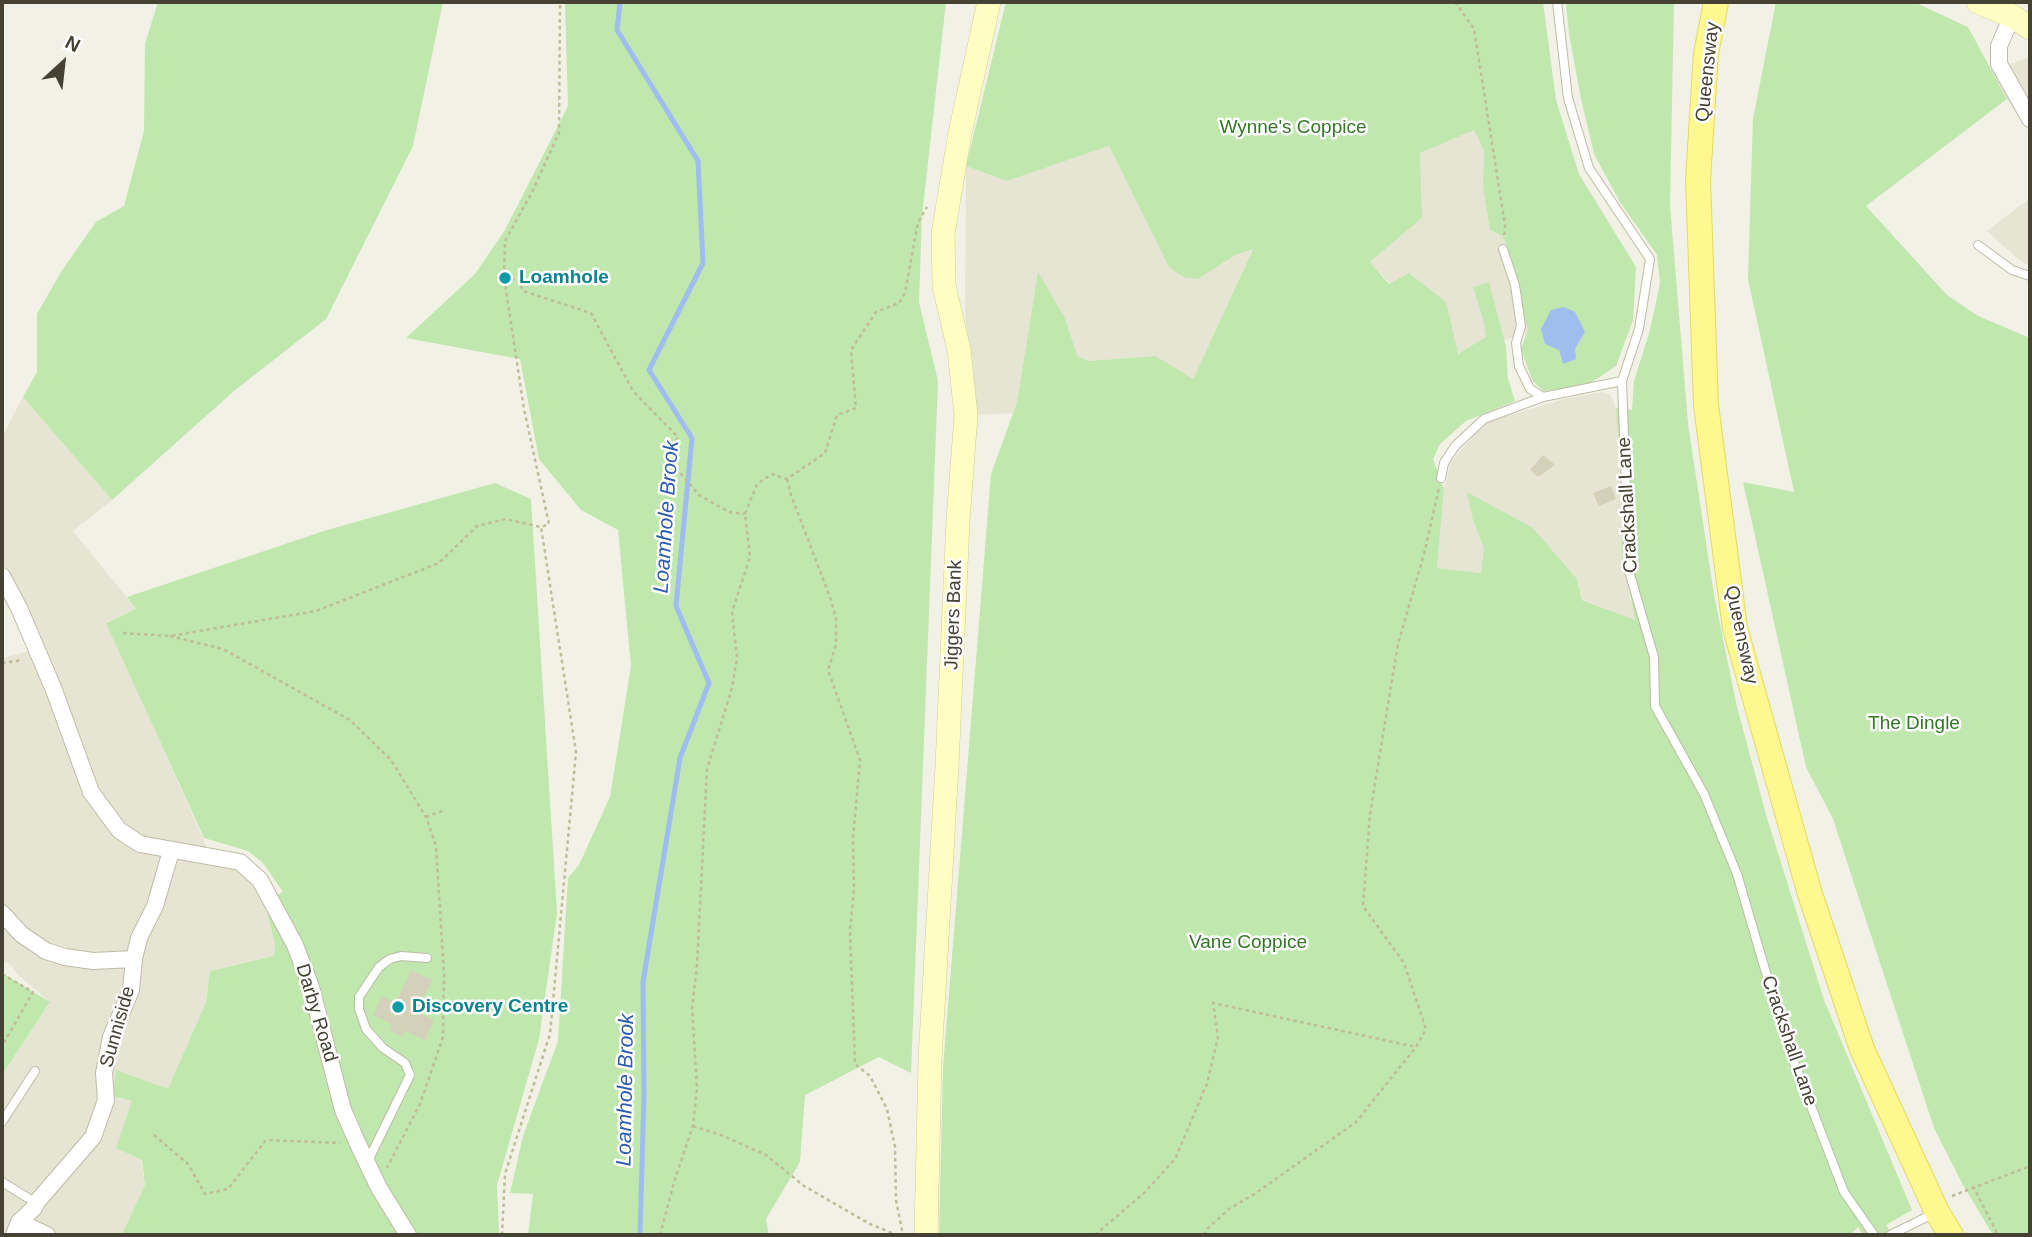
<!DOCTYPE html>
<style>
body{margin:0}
#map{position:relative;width:2032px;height:1237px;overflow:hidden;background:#f2f1e5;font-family:Arial,sans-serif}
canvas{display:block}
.frame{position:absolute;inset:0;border:4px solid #454234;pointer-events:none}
.north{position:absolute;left:28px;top:28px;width:70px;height:70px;-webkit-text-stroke:5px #fff;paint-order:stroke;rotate:27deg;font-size:19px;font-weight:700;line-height:28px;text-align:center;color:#454234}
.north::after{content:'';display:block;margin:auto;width:24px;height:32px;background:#454234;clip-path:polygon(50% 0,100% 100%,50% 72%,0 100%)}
</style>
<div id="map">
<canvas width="2032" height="1237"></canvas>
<div class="frame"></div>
<div class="north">N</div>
</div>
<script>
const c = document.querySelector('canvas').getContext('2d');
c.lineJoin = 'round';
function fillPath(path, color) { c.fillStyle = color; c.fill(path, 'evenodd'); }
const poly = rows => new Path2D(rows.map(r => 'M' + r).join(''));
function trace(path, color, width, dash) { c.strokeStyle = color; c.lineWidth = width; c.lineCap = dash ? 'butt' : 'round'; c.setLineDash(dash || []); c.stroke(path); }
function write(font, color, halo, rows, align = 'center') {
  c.font = font + ' Arial,sans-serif'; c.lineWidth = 5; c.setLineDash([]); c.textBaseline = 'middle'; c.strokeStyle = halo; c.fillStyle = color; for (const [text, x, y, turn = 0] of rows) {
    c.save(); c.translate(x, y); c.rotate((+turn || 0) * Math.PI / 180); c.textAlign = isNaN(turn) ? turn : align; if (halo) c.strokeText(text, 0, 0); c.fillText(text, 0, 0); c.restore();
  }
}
fillPath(poly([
 [2029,57,2030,58,2030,133,2007,99,1993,71],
 [1474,129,1484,151,1483,186,1504,237,1518,291,1541,329,1457,354,1370,262,1422,218,1420,153],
 [1109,146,1169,266,1198,278,1235,255,1253,248,1193,379,1156,356,1088,361,1077,355,1065,318,1038,273,1017,402,1013,413,976,415,965,315,966,166,1007,181],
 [2030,198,2030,266,2019,260,1987,231],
 [1601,392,1610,394,1616,408,1629,595,1636,621,1582,599,1577,579,1533,528,1507,515,1473,520,1484,548,1481,573,1437,568,1444,489,1451,462,1484,423,1568,398],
 [23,397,112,500,73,531,136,609,107,622,215,866,235,870,246,878,265,903,275,945,274,956,210,971,206,1002,168,1090,116,1071,132,1101,145,1185,122,1234,126,1235,2,1235,2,1075,50,1002,17,974,11,965,2,960,2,658,41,648,20,596,2,561,2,437]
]), '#e6e5d3');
fillPath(poly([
 [158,2,443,2,413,146,326,319,234,391,112,500,23,397,37,372,37,314,61,272,96,222,124,206,144,131,145,44],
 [565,2,946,2,922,216,919,302,938,381,911,1073,879,1057,805,1095,800,1162,766,1219,769,1235,528,1235,533,1194,510,1193,523,1136,558,1041,568,878,579,865,610,797,631,666,618,530,581,510,539,459,520,359,406,338,475,274,505,230,568,106],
 [1006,2,1543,2,1556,100,1579,174,1636,267,1633,320,1616,366,1586,386,1543,391,1532,380,1521,349,1528,330,1504,237,1490,230,1483,186,1484,151,1474,130,1420,153,1422,218,1370,262,1389,284,1409,273,1446,302,1458,354,1486,337,1483,319,1473,287,1489,282,1506,347,1508,379,1515,401,1466,421,1440,444,1433,459,1444,489,1437,568,1481,573,1484,548,1473,520,1467,492,1533,528,1577,579,1582,600,1635,620,1621,549,1624,515,1616,408,1632,410,1634,381,1650,330,1660,283,1657,255,1620,202,1594,154,1581,99,1569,34,1566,2,1674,2,1670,205,1688,424,1714,595,1737,707,1767,818,1824,1000,1912,1210,1886,1225,1893,1235,1863,1235,1858,1227,1850,1235,939,1235,943,1068,991,474,1017,402,1038,272,1065,318,1077,355,1088,361,1156,356,1193,379,1253,249,1235,255,1198,279,1183,277,1169,267,1109,146,1007,181,966,166],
 [1585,332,1575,349,1563,364,1559,350],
 [1776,2,1914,2,1968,27,2007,99,1866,206,1947,295,1978,316,2030,338,2030,1235,1993,1235,1963,1185,1934,1128,1833,819,1806,767,1743,482,1794,492,1748,279,1753,119],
 [495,483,531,499,557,913,539,1039,497,1185,499,1235,122,1234,145,1185,142,1160,116,1148,132,1101,113,1096,116,1070,168,1089,206,1002,210,971,274,956,275,945,265,903,283,892,263,863,248,851,204,838,106,623,136,609,127,597,327,530],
 [2,973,50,1002,2,1075]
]), '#c0e7ad');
fillPath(poly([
 [1564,307,1575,312,1585,332,1575,349,1576,359,1563,364,1559,350,1545,344,1541,329,1551,310]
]), '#a0bdf0');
trace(poly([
 [620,2,617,30,698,161,703,263,649,370,692,438,676,606,709,683,680,758,643,982,644,1094,640,1235]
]), '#a0bdf0', 5);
fillPath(poly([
 [1543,455,1555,465,1538,477,1530,470],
 [1611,486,1616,499,1599,506,1593,493],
 [411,970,432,980,417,1012,434,1020,425,1040,405,1031,402,1037,389,1030,392,1024,373,1015,382,996,396,1003]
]), '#d4d0ba');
const lane = poly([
 [1557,2,1568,98,1589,168,1650,259,1639,329,1622,381,1629,571,1654,657,1655,706,1704,794,1737,874,1786,1041,1844,1192,1874,1235],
 [1978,245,2012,270,2030,276],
 [1503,249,1515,285,1521,326,1516,343,1519,366,1530,389,1543,397,1622,381],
 [1441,478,1444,463,1455,446,1484,419,1543,397],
 [2,1122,35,1071],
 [367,1163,410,1075,405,1063,383,1048,366,1029,359,1009,359,997,379,967,390,959,401,956,427,958],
 [2,1182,36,1203],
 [1890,1235,1935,1213]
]);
const street = poly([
 [2012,16,1999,46,1999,64,2030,119],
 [2,576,19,608,54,690,91,792,119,830,140,844,240,862,260,880,295,945,311,987,343,1110,357,1142,379,1188,408,1235],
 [2,913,21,934,46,951,65,957,93,961,134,959],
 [19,1222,47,1235],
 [14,1235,19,1222,34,1208,36,1203,93,1137,106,1100,104,1073,111,1037,131,990,134,959,139,938,155,906,171,851]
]);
const secondary = poly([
 [1978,2,2012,16,2030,28],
 [926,1235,930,1059,947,766,958,521,966,415,959,350,944,286,943,234,960,133,989,2]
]);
const primary = poly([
 [1716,2,1706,54,1698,180,1706,405,1735,628,1810,894,1862,1049,1937,1212,1951,1235]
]);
trace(lane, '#bebba7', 10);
trace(street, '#bebba7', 18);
trace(secondary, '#d0ce92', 24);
trace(primary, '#e4da61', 26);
trace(poly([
 [1455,2,1474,29,1505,225,1504,239],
 [504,278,519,280,523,291,591,313,633,391,678,437,668,457,676,468,699,495,729,512,745,514],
 [787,479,791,495,831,600,836,619,836,645,828,670,860,760,853,838,854,888,850,932,855,1064,870,1076,887,1109,895,1147,896,1200,903,1235],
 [123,633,170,636,316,611,439,563,477,526,506,519,541,527],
 [170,636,223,649,350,720,391,760,426,817,436,846,444,974,443,1037,420,1104,387,1168],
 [2,663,23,660],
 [426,817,442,811],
 [2,974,33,992,2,1046],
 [693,1126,721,1135,766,1155,804,1186,870,1224,897,1235],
 [154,1135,188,1164,205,1194,228,1189,266,1140,340,1143],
 [1973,1186,1998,1235],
 [1952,1196,2030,1166],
 [502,1235,505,1174,550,1034,576,752,541,527,549,524,524,409,504,277,505,241,532,192,559,133,560,2],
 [660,1235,675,1179,693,1126,697,1088,692,1009,697,965,707,769,732,688,737,658,732,612,750,557,745,514,757,484,772,474,787,479,825,453,837,415,856,408,851,350,876,312,899,303,905,293,918,222,927,207],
 [1095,1235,1144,1193,1175,1159,1207,1084,1218,1037,1213,1003,1416,1047],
 [1204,1235,1206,1230,1229,1209,1256,1193,1356,1122,1416,1047,1426,1029,1404,963,1363,906,1370,814,1398,644,1424,554,1439,488]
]), '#c0bb98', 2.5, [3.5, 3.5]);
trace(lane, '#fff', 8);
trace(street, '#fff', 16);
trace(secondary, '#fffec2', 23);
trace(primary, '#fff891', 24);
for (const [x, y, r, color] of [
 [505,278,7,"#0f9aa8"],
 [398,1007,7,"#0f9aa8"]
]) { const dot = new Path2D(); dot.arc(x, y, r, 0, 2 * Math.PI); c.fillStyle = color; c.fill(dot); trace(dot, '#fff', 2.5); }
write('19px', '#454234', '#fff', [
 ["Queensway",1708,72,-84],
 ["Crackshall Lane",1628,505,-93],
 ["Jiggers Bank",954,615,-88],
 ["Queensway",1741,635,78],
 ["Darby Road",316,1013,73],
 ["Sunniside",118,1027,-74],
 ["Crackshall Lane",1789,1041,71]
]);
write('19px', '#337727', '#fff', [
 ["Wynne's Coppice",1293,128],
 ["The Dingle",1914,724],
 ["Vane Coppice",1248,943]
]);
write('bold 19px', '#0d838f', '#fff', [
 ["Loamhole",519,278],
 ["Discovery Centre",412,1007]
], 'left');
write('italic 21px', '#2d5bb1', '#fff', [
 ["Loamhole Brook",667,517,-86],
 ["Loamhole Brook",626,1090,-89]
]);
</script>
